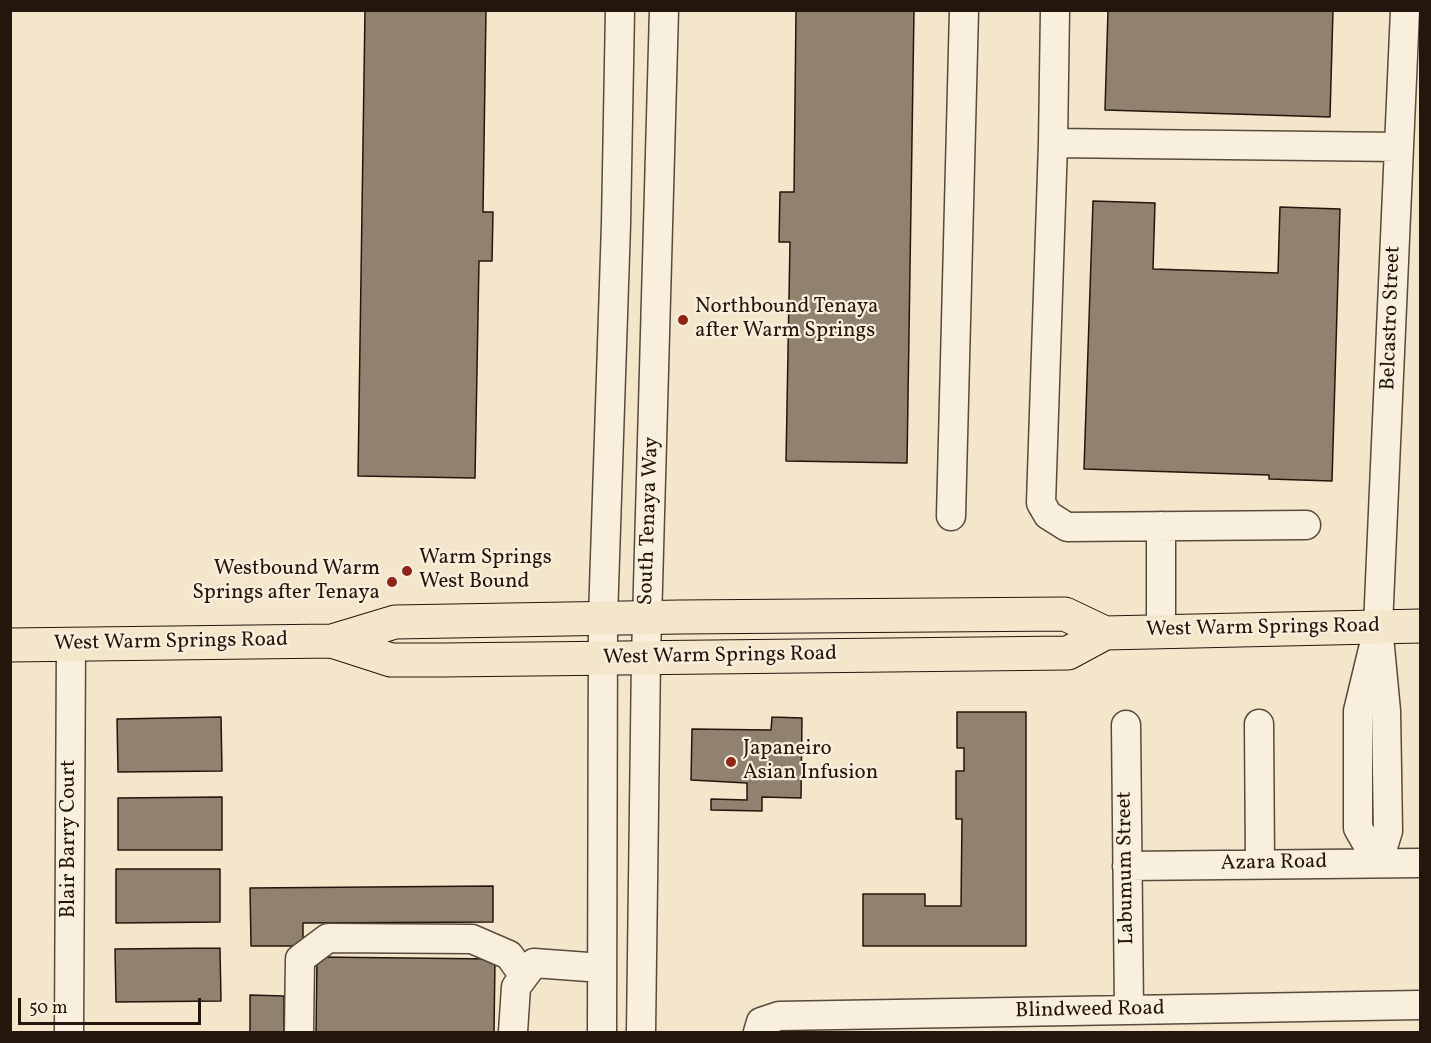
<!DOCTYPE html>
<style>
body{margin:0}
#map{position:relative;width:1431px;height:1043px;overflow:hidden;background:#f4e6cb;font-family:Vollkorn,serif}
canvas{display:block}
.frame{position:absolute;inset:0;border:12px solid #24160c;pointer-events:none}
.scale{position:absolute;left:18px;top:998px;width:183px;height:27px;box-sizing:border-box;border:3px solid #24160c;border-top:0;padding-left:8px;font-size:18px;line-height:21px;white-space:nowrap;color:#24160c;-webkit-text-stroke:4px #f8efdd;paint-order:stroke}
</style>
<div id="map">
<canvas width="1431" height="1043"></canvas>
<div class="frame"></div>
<div class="scale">50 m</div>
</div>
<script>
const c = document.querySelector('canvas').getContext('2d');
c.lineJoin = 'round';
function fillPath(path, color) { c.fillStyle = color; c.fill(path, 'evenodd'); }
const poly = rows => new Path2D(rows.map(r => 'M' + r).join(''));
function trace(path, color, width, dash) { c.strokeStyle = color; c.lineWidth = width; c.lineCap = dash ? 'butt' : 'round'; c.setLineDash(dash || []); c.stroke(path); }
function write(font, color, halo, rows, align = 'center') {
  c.font = font + ' Vollkorn,serif'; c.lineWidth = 4.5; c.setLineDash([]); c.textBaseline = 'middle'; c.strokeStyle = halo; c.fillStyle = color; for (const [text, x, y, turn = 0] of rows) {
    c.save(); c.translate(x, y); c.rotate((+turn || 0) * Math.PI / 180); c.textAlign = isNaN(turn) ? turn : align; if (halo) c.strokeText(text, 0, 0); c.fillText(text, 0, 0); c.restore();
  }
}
const building = poly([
 [365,10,486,10,483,212,493,212,492,261,479,261,475,478,358,476,365,10],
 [796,10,914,10,907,463,786,461,790,242,779,242,780,192,794,192,796,10],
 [1108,10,1333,10,1330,117,1105,110,1108,10],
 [1093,201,1155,203,1153,269,1278,273,1280,207,1340,209,1332,481,1269,479,1269,475,1084,469,1093,201],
 [957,712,1026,712,1026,946,863,946,863,894,925,894,925,906,961,906,962,819,956,819,956,771,964,771,964,748,957,748,957,712],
 [221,717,222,771,118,772,117,719,221,717],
 [772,717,802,718,801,798,762,797,762,811,711,810,711,799,747,800,747,783,691,780,692,729,771,730,772,717],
 [222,797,222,850,118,850,118,798,222,797],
 [116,869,220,869,220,922,116,923,116,869],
 [493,886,493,922,303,923,303,946,251,946,250,888,493,886],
 [220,948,221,1001,116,1002,115,949,220,948],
 [317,957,495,959,494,1032,316,1032,317,957],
 [250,995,284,996,284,1032,250,1032,250,995]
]);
fillPath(building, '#90826f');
trace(building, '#24160c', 1.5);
const minor = poly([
 [1053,143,1055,10],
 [951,516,964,10],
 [1306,525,1067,527,1048,515,1041,503,1053,143,1399,147],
 [1161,526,1161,632],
 [1373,649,1358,711,1358,828,1378,863],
 [1259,724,1260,864],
 [1126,725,1129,1010],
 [1378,863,1388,831,1386,711,1378,626,1405,10],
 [1127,866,1420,863],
 [69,1032,71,645],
 [299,1032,300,959,328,938,472,939,509,955,524,976],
 [513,1032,516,987,534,963,602,968],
 [602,1032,603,618,616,224,620,10],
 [641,1032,646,658,664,10],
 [758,1032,761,1022,779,1016,1420,1005]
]);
const major = poly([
 [332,641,391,660,443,660,1068,653,1105,633],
 [10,645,332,641,395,622,680,617,1065,614,1105,633,1420,626]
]);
trace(minor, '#584a3c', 31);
trace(major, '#24160c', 35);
trace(minor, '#f8efdd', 28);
trace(major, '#f4e6cb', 33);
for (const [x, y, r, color] of [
 [683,320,6,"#8f2418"],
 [407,571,6,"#8f2418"],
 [392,582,6,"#8f2418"],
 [731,762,6,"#8f2418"]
]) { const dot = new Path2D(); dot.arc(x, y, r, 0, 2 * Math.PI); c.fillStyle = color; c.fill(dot); trace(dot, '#f8efdd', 2); }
write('21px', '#24160c', '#f8efdd', [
 ["Northbound Tenaya",695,308],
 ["after Warm Springs",695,332],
 ["Warm Springs",419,559],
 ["West Bound",419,583],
 ["Westbound Warm",380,570,"right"],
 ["Springs after Tenaya",380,594,"right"],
 ["Japaneiro",743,750],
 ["Asian Infusion",743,774]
], 'left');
write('21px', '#24160c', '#f8efdd', [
 ["Belcastro Street",1392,318,-88],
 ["South Tenaya Way",650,521,-88],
 ["West Warm Springs Road",1263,629,-1],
 ["West Warm Springs Road",171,643,-1],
 ["West Warm Springs Road",720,657,-1],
 ["Blair Barry Court",70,839,-90],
 ["Azara Road",1274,864,-1],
 ["Labumum Street",1127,868,-91],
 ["Blindweed Road",1090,1011,-1]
]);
</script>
